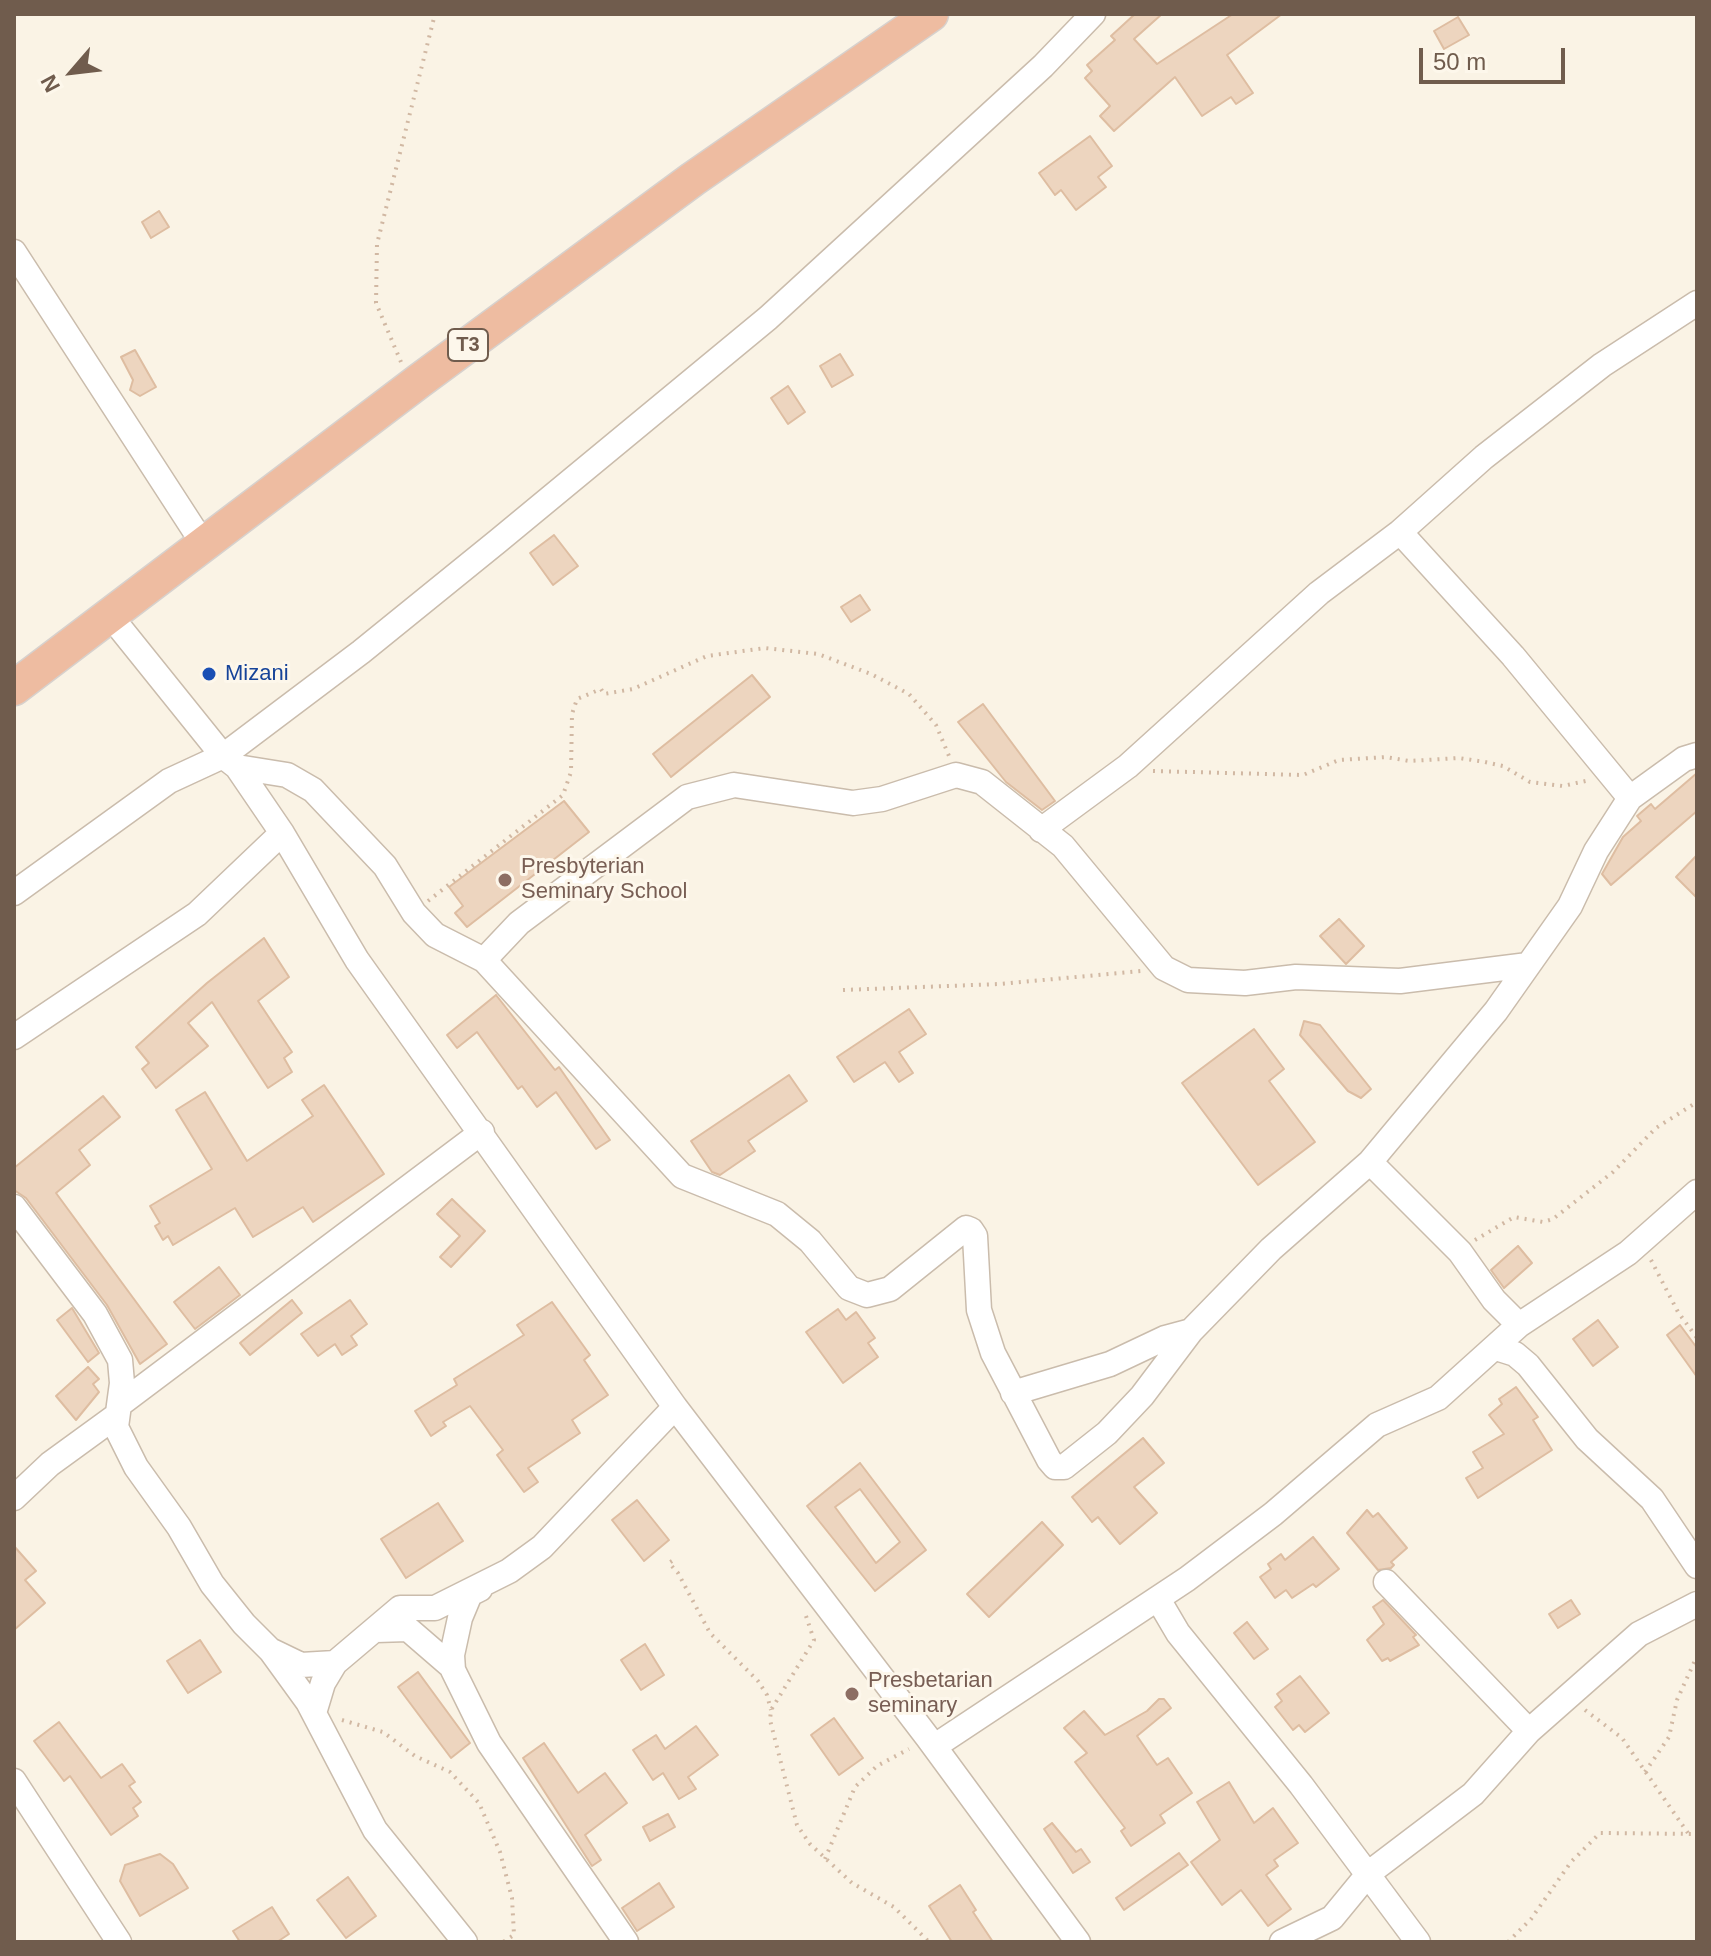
<!DOCTYPE html>
<style>
body{margin:0}
#map{position:relative;width:1711px;height:1956px;overflow:hidden;background:#faf3e5;font-family:Helvetica,sans-serif}
canvas{display:block}
.frame{position:absolute;inset:0;border:16px solid #705c4d;pointer-events:none}
.north{position:absolute;left:32px;top:32px;width:80px;height:80px;-webkit-text-stroke:6px #fdf7eb;paint-order:stroke;rotate:242deg;font-size:22px;font-weight:700;line-height:32px;text-align:center;color:#705c4d}
.north::after{content:'';display:block;margin:auto;width:28px;height:36px;background:#705c4d;clip-path:polygon(50% 0,100% 100%,50% 72%,0 100%)}
.scale{position:absolute;left:1419px;top:48px;width:146px;height:36px;box-sizing:border-box;border:4px solid #705c4d;border-top:0;padding-left:10px;font-size:24px;line-height:28px;white-space:nowrap;color:#705c4d;-webkit-text-stroke:6px #fdf7eb;paint-order:stroke}
</style>
<div id="map">
<canvas width="1711" height="1956"></canvas>
<div class="frame"></div>
<div class="north">N</div>
<div class="scale">50 m</div>
</div>
<script>
const c = document.querySelector('canvas').getContext('2d');
c.lineJoin = 'round';
function fillPath(path, color) { c.fillStyle = color; c.fill(path, 'evenodd'); }
const poly = rows => new Path2D(rows.map(r => 'M' + r).join(''));
function trace(path, color, width, dash) { c.strokeStyle = color; c.lineWidth = width; c.lineCap = dash ? 'butt' : 'round'; c.setLineDash(dash || []); c.stroke(path); }
function write(font, color, halo, rows, align = 'center') {
  c.font = font + ' Helvetica,sans-serif'; c.lineWidth = 6; c.setLineDash([]); c.textBaseline = 'middle'; c.strokeStyle = halo; c.fillStyle = color; for (const [text, x, y, turn = 0] of rows) {
    c.save(); c.translate(x, y); c.rotate((+turn || 0) * Math.PI / 180); c.textAlign = isNaN(turn) ? turn : align; if (halo) c.strokeText(text, 0, 0); c.fillText(text, 0, 0); c.restore();
  }
}
const building = poly([
 [1135,14,1162,14,1134,39,1157,64,1233,14,1282,14,1227,55,1253,93,1236,104,1231,97,1202,116,1175,77,1114,131,1100,116,1110,106,1085,78,1092,71,1087,65,1115,40,1111,36,1135,14],
 [1458,17,1469,35,1444,49,1434,31,1458,17],
 [1090,136,1112,166,1098,177,1106,187,1076,210,1061,190,1055,195,1039,173,1090,136],
 [159,211,169,227,151,238,142,222,159,211],
 [135,350,156,387,140,396,130,390,133,380,121,357,135,350],
 [840,354,853,375,832,387,820,366,840,354],
 [788,386,805,412,788,424,771,398,788,386],
 [554,535,578,566,553,585,530,553,554,535],
 [860,595,870,610,851,622,841,607,860,595],
 [752,675,770,697,671,777,653,754,752,675],
 [983,704,1055,801,1042,810,1006,782,958,722,983,704],
 [1697,773,1697,811,1611,885,1602,874,1623,837,1641,821,1637,816,1651,804,1655,809,1697,773],
 [564,801,589,832,467,927,455,913,463,906,449,887,564,801],
 [1697,855,1697,898,1676,877,1697,855],
 [1339,919,1364,946,1346,964,1320,936,1339,919],
 [264,938,289,977,258,1001,292,1052,284,1058,292,1072,268,1088,212,1002,188,1023,208,1046,156,1088,142,1069,149,1063,136,1047,207,983,264,938],
 [496,995,555,1070,559,1067,610,1140,596,1149,556,1092,537,1107,522,1086,518,1089,477,1032,457,1048,447,1035,496,995],
 [909,1009,926,1034,899,1052,913,1073,899,1082,885,1062,854,1082,837,1057,909,1009],
 [1304,1021,1320,1025,1371,1089,1361,1098,1348,1091,1300,1035,1304,1021],
 [1254,1029,1284,1069,1269,1081,1315,1142,1258,1185,1182,1083,1254,1029],
 [789,1075,807,1101,748,1141,755,1151,720,1175,712,1172,691,1141,789,1075],
 [324,1085,384,1174,313,1222,303,1207,253,1237,235,1208,173,1245,168,1236,163,1240,155,1226,160,1223,150,1206,212,1169,176,1110,205,1092,247,1161,313,1116,302,1100,324,1085],
 [103,1096,120,1117,79,1150,90,1165,56,1193,167,1344,140,1364,107,1305,26,1198,14,1190,14,1168,103,1096],
 [452,1199,485,1231,451,1267,440,1257,460,1236,437,1214,452,1199],
 [1518,1246,1532,1263,1504,1288,1491,1270,1518,1246],
 [219,1267,240,1295,195,1329,174,1302,219,1267],
 [292,1300,302,1313,250,1355,240,1343,292,1300],
 [350,1300,367,1324,351,1336,357,1345,342,1355,335,1344,318,1356,301,1334,350,1300],
 [552,1302,590,1355,584,1360,608,1395,572,1420,580,1433,528,1468,538,1482,524,1492,497,1455,503,1450,470,1406,443,1422,446,1426,431,1436,415,1411,457,1385,454,1379,524,1335,517,1325,552,1302],
 [72,1308,99,1353,88,1362,57,1320,72,1308],
 [838,1309,846,1320,856,1312,875,1338,868,1343,878,1357,843,1383,806,1332,838,1309],
 [1598,1320,1618,1347,1593,1366,1573,1339,1598,1320],
 [1680,1325,1697,1348,1697,1377,1667,1335,1680,1325],
 [88,1367,99,1379,93,1384,99,1392,76,1420,56,1396,88,1367],
 [1516,1387,1538,1417,1533,1420,1552,1450,1478,1498,1466,1478,1483,1468,1473,1452,1504,1434,1489,1415,1502,1404,1499,1399,1516,1387],
 [1143,1438,1164,1463,1134,1487,1157,1513,1120,1544,1098,1517,1092,1522,1072,1497,1143,1438],
 [860,1463,926,1550,875,1591,807,1506,860,1463],
 [860,1489,900,1542,876,1563,835,1507,860,1489],
 [637,1500,669,1540,644,1561,612,1520,637,1500],
 [438,1503,463,1541,406,1578,381,1539,438,1503],
 [1367,1510,1373,1517,1378,1513,1407,1548,1391,1562,1394,1565,1391,1568,1378,1570,1347,1533,1367,1510],
 [1042,1522,1063,1545,989,1617,967,1594,1042,1522],
 [1313,1537,1339,1569,1316,1587,1313,1584,1292,1598,1286,1590,1275,1598,1260,1577,1271,1569,1268,1564,1281,1554,1285,1560,1313,1537],
 [14,1546,36,1571,25,1580,45,1603,14,1630,14,1546],
 [1383,1600,1416,1635,1413,1637,1419,1645,1390,1661,1388,1658,1382,1661,1367,1640,1384,1624,1373,1607,1383,1600],
 [1571,1600,1580,1614,1558,1628,1549,1614,1571,1600],
 [1247,1622,1268,1649,1254,1659,1234,1633,1247,1622],
 [200,1640,221,1672,188,1693,167,1661,200,1640],
 [645,1644,664,1675,641,1690,621,1660,645,1644],
 [418,1672,470,1743,451,1758,398,1687,418,1672],
 [1300,1676,1329,1713,1305,1732,1299,1725,1293,1730,1275,1707,1282,1701,1277,1694,1300,1676],
 [1159,1699,1164,1699,1171,1708,1137,1736,1157,1765,1168,1758,1192,1793,1160,1815,1165,1823,1131,1846,1121,1831,1125,1828,1075,1762,1087,1753,1064,1728,1084,1711,1105,1735,1147,1711,1159,1699],
 [834,1718,863,1758,839,1775,811,1735,834,1718],
 [59,1722,101,1778,122,1764,135,1782,129,1786,141,1802,133,1808,138,1816,111,1835,70,1776,64,1781,34,1741,59,1722],
 [696,1726,718,1755,688,1777,696,1789,679,1799,663,1773,653,1780,633,1750,656,1735,665,1749,696,1726],
 [544,1743,578,1793,605,1773,627,1803,585,1835,601,1860,592,1866,523,1758,544,1743],
 [1229,1782,1254,1823,1273,1808,1298,1843,1274,1860,1278,1866,1266,1875,1291,1909,1268,1926,1241,1890,1222,1905,1191,1862,1220,1840,1197,1802,1229,1782],
 [668,1814,675,1827,650,1841,643,1827,668,1814],
 [1052,1823,1076,1852,1081,1849,1090,1862,1073,1873,1044,1829,1052,1823],
 [1179,1853,1188,1865,1124,1910,1116,1898,1179,1853],
 [160,1854,173,1864,188,1888,140,1916,120,1881,125,1865,160,1854],
 [348,1877,376,1916,346,1938,317,1900,348,1877],
 [659,1883,674,1907,637,1931,622,1908,659,1883],
 [960,1885,976,1910,973,1912,993,1942,952,1942,929,1906,960,1885],
 [272,1907,289,1934,277,1942,240,1942,233,1931,272,1907]
]);
fillPath(building, '#edd5bf');
trace(building, '#debda1', 2);
const minor = poly([
 [14,252,202,542],
 [1400,532,1513,656,1630,798],
 [108,613,223,756,237,767,282,833,357,960,675,1407,928,1738,1078,1942],
 [237,767,287,775,313,790,385,866,414,913,435,935,484,960,519,923,687,797,734,785,853,803,882,799,956,775,982,782,1063,846,1164,968,1188,980,1245,983,1296,977,1400,981,1528,965],
 [1041,830,1128,766,1319,593,1400,532,1484,457,1602,365,1697,303],
 [14,893,169,781,223,756,361,652,498,541,768,318,1043,66,1093,14],
 [484,960,682,1176,777,1214,810,1241,849,1288,867,1295,890,1289,966,1228,971,1230,975,1236,979,1310,993,1353,1049,1460,1055,1467,1064,1467,1107,1433,1142,1396,1191,1331,1271,1249,1370,1162,1496,1011,1570,906,1596,851,1630,798,1684,759,1697,755],
 [14,1037,197,914,282,833],
 [1370,1162,1460,1252,1494,1300,1519,1325],
 [14,1207,95,1314,120,1360,122,1383,116,1427,136,1467,179,1527,212,1584,244,1624,271,1651,308,1702,375,1830,465,1942],
 [1496,1348,1515,1354,1528,1365,1587,1439,1652,1499,1697,1566],
 [1013,1393,1110,1364,1165,1338,1191,1331],
 [119,1405,482,1132],
 [14,1498,50,1464,116,1416],
 [1386,1582,1529,1731],
 [480,1589,470,1594,460,1618,452,1655,453,1670,489,1743,626,1942],
 [1158,1599,1178,1633,1301,1785,1418,1942],
 [376,1630,408,1629,452,1667],
 [272,1651,301,1665,335,1663],
 [314,1713,323,1683,335,1663,400,1608,435,1608,509,1571,542,1547,675,1407],
 [935,1746,1187,1579,1273,1514,1377,1425,1438,1398,1519,1325,1628,1253,1697,1192],
 [14,1781,119,1942],
 [1282,1942,1332,1918,1369,1873,1473,1794,1529,1731,1639,1634,1697,1604]
]);
const highway = poly([
 [14,688,419,381,693,179,931,14]
]);
trace(minor, '#cabcac', 27);
trace(highway, '#d7d1cd', 37);
trace(poly([
 [401,362,376,303,377,244,435,14],
 [1153,771,1303,775,1339,760,1386,757,1409,761,1459,758,1485,762,1503,766,1530,782,1563,786,1590,780],
 [428,901,563,795,571,772,572,714,577,699,601,689,604,694,633,689,707,656,765,648,818,654,871,674,909,694,936,725,949,756],
 [843,990,1000,984,1141,971],
 [1475,1240,1514,1217,1543,1222,1553,1219,1613,1172,1656,1128,1697,1102],
 [1651,1260,1678,1312,1697,1338],
 [672,1561,669,1563,678,1573,710,1633,758,1681,767,1695,771,1710],
 [806,1616,814,1640,771,1710,770,1720,797,1825,810,1844,852,1883,894,1907,929,1942],
 [1585,1710,1622,1738,1690,1836],
 [342,1720,383,1732,415,1756,450,1772,479,1803,500,1852,512,1898,514,1935,503,1942],
 [1645,1772,1669,1737,1677,1700,1697,1656],
 [825,1859,855,1787,877,1766,909,1749],
 [1508,1942,1531,1919,1571,1862,1600,1833,1697,1834]
]), '#d1b8a3', 4, [2, 6]);
trace(minor, '#fff', 24);
trace(highway, '#eebca1', 34);
for (const [x, y, r, color] of [
 [209,674,8,"#1a4fb4"],
 [505,880,8,"#8d6e63"],
 [852,1694,8,"#8d6e63"]
]) { const dot = new Path2D(); dot.arc(x, y, r, 0, 2 * Math.PI); c.fillStyle = color; c.fill(dot); trace(dot, '#fdf7eb', 3); }
for (const [x, y, w] of [
 [468,345,40]
]) { const box = new Path2D(); box.roundRect(x - w / 2, y - 16, w, 32, 6); c.fillStyle = '#fdf7eb'; c.fill(box); trace(box, '#705c4d', 2); }
write('bold 20px', '#705c4d', null, [
 ["T3",468,345]
]);
write('22px', '#164399', '#fdf7eb', [
 ["Mizani",225,674]
], 'left');
write('22px', '#785e54', '#fdf7eb', [
 ["Presbyterian",521,867],
 ["Seminary School",521,892],
 ["Presbetarian",868,1681],
 ["seminary",868,1706]
], 'left');
</script>
